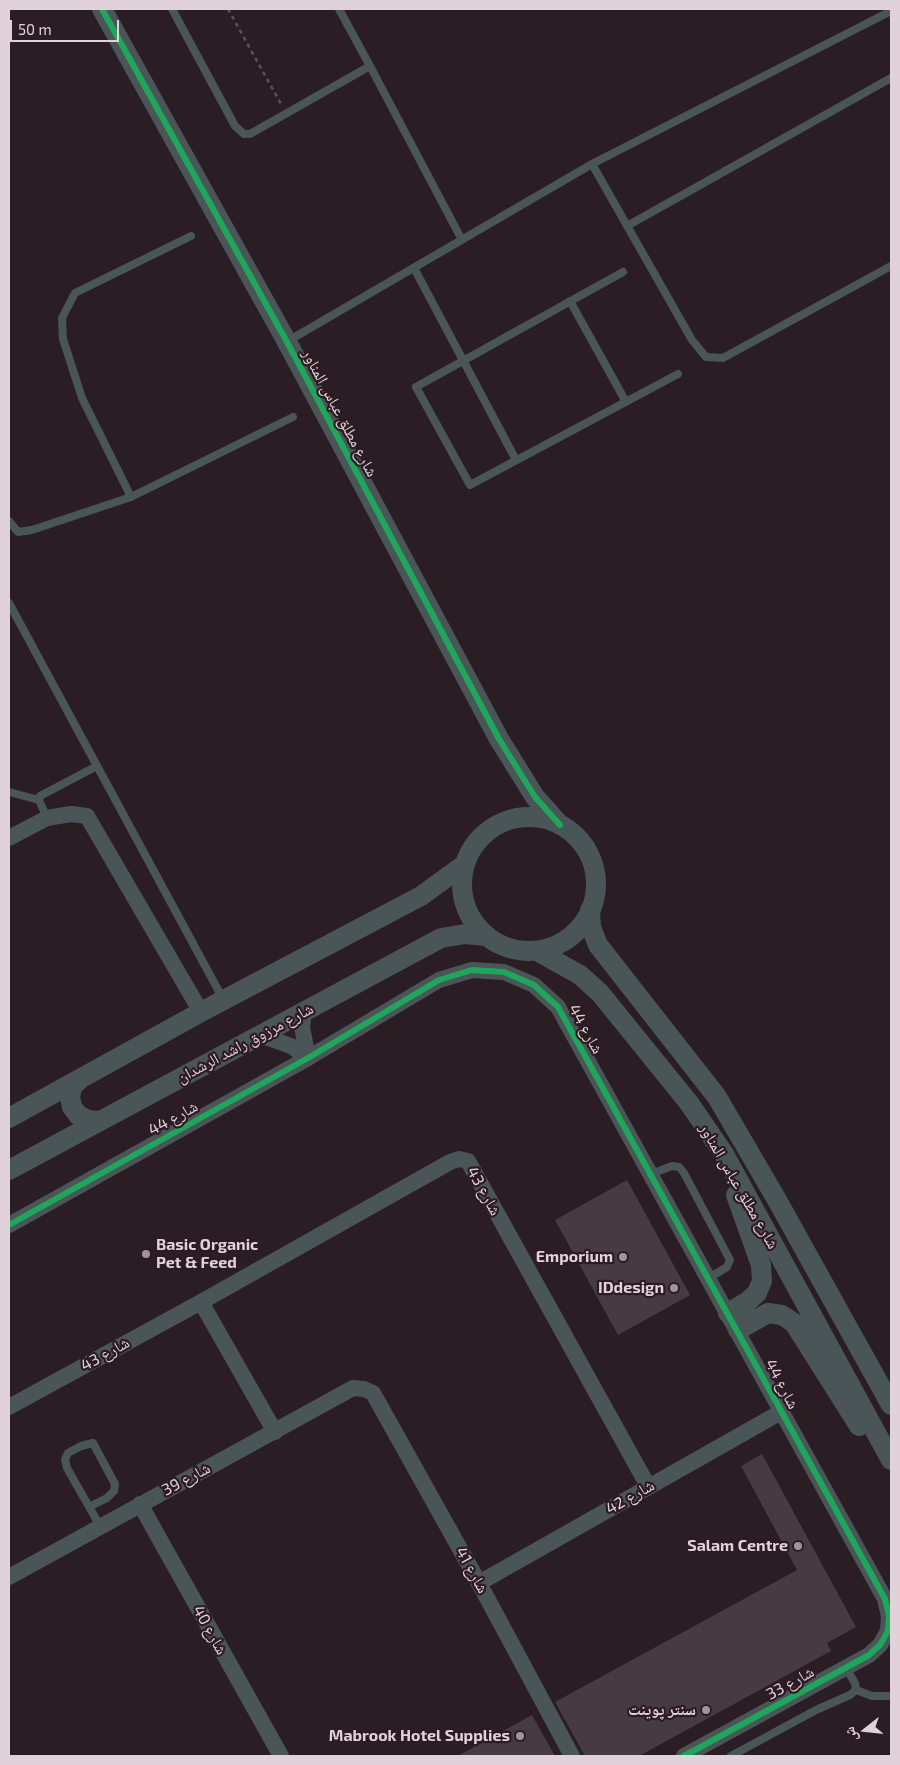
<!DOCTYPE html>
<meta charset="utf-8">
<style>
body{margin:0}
#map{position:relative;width:900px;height:1765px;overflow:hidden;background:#2a1e24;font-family:"Exo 2","Noto Naskh Arabic",sans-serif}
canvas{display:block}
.frame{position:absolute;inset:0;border:10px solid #e0d2d8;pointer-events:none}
.north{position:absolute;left:840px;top:1705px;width:50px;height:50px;-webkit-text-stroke:4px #2e1a23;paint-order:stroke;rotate:254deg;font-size:14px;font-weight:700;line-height:20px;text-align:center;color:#e0d2d8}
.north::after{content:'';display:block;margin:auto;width:18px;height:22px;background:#e0d2d8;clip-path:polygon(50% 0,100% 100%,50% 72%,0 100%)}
.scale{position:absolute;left:10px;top:20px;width:109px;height:22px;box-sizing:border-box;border:2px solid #e0d2d8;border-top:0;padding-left:6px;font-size:15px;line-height:18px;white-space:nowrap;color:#e0d2d8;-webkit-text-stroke:4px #2e1a23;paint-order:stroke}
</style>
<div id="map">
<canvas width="900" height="1765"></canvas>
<div class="frame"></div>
<div class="north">ش</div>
<div class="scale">50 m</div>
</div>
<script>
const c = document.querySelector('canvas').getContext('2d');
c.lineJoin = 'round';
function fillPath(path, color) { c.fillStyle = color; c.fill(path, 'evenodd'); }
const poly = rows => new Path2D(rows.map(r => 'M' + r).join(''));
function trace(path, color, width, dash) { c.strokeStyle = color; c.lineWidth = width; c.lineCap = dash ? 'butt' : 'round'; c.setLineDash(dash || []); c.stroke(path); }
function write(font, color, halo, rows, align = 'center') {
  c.font = font + ' "Exo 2","Noto Naskh Arabic",sans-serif'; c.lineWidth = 4.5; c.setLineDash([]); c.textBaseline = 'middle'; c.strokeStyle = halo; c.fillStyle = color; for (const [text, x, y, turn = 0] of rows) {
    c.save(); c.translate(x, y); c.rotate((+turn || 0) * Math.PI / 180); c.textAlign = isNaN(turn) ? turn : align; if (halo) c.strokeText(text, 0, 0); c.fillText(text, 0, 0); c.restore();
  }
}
fillPath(poly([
 [627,1180,690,1295,618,1335,555,1220],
 [762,1454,856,1627,827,1643,831,1651,639,1756,585,1756,555,1702,797,1570,741,1466],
 [532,1715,555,1756,458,1756]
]), '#453b40');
trace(poly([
 [228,9,281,104]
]), '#515658', 2.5, [4, 4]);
trace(poly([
 [172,9,235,126,244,134,250,134,370,66,339,9],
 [370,66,462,240],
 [592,164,692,340,706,357,723,358,891,266],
 [627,226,891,78],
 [414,268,516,460],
 [623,272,416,387,470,485,678,374],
 [570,301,626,402],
 [288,341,592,164,891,11],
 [131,497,82,398,63,339,62,318,75,293,191,236],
 [9,521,18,532,32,530,131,497,293,417],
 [9,603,223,999],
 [9,792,39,800],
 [47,818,39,800,40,796,97,766],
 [651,1174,672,1166,679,1167,684,1173,730,1260,727,1267,709,1278],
 [89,1507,107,1498,114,1491,115,1484,93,1443,81,1446,68,1453,65,1459,67,1468,100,1526],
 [856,1690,872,1696,891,1696],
 [731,1756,816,1710,850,1695,856,1690,855,1683,846,1668]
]), '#4a5557', 8);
trace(poly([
 [9,838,47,818,71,814,87,816,201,1012],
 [304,1012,302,1027,308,1058],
 [260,1035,291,1046,308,1058],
 [9,1225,308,1058,439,980,472,970,504,972,534,985,558,1007,885,1599,889,1616,888,1631,880,1645,869,1655,684,1756],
 [201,1302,275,1432],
 [9,1407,201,1302,450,1162,459,1159,468,1161,648,1486],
 [140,1504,281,1756],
 [9,1577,353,1388,364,1389,373,1393,479,1583,572,1756],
 [479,1583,781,1412]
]), '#4a5557', 16);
trace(poly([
 [102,9,287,342,499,739,535,797,560,825],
 '462 884a67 67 0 1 1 134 0a67 67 0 1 1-134 0Z',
 [590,910,591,927,598,945,717,1097,777,1200,891,1405],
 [537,951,580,975,600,993,689,1103,724,1154,891,1460],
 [79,1080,72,1087,70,1097,72,1107,78,1115,88,1120,98,1121],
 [9,1118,201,1012,421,896,465,864],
 [9,1170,441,938,465,934,486,936],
 [728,1313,747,1302,757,1293,762,1281,761,1265,736,1195],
 [738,1330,768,1313,782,1315,794,1323,859,1426]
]), '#4a5557', 20);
trace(poly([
 [102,9,287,342,499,739,535,797,560,825],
 [9,1225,308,1058,439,980,472,970,504,972,534,985,558,1007,885,1599,889,1616,888,1631,880,1645,869,1655,684,1756]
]), '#20a55d', 6);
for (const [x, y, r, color] of [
 [146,1254,5,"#a09399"],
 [623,1257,5,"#a09399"],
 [674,1288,5,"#a09399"],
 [798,1546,5,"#a09399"],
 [706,1710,5,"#a09399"],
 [520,1736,5,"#a09399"]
]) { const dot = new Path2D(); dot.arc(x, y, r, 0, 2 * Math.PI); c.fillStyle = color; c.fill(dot); trace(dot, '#2e1a23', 2); }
write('16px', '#e0d2d8', '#2e1a23', [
 ["شارع مطلق عباس المناور",340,413,62],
 ["شارع 44",586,1029,61],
 ["شارع مرزوق راشد الرشدان",245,1043,-28],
 ["شارع 44",173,1118,-29],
 ["شارع مطلق عباس المناور",739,1186,60],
 ["شارع 43",484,1191,61],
 ["شارع 43",105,1354,-29],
 ["شارع 44",782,1384,62],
 ["شارع 39",186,1479,-28],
 ["شارع 42",630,1497,-30],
 ["شارع 41",472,1570,61],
 ["شارع 40",210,1630,61],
 ["شارع 33",790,1683,-29]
]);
write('bold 16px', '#e0d2d8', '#2e1a23', [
 ["Basic Organic",156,1245,"left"],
 ["Pet & Feed",156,1263,"left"],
 ["Emporium",613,1257],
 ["IDdesign",664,1288],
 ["Salam Centre",788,1546],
 ["سنتر پوينت",696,1710],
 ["Mabrook Hotel Supplies",510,1736]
], 'right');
</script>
